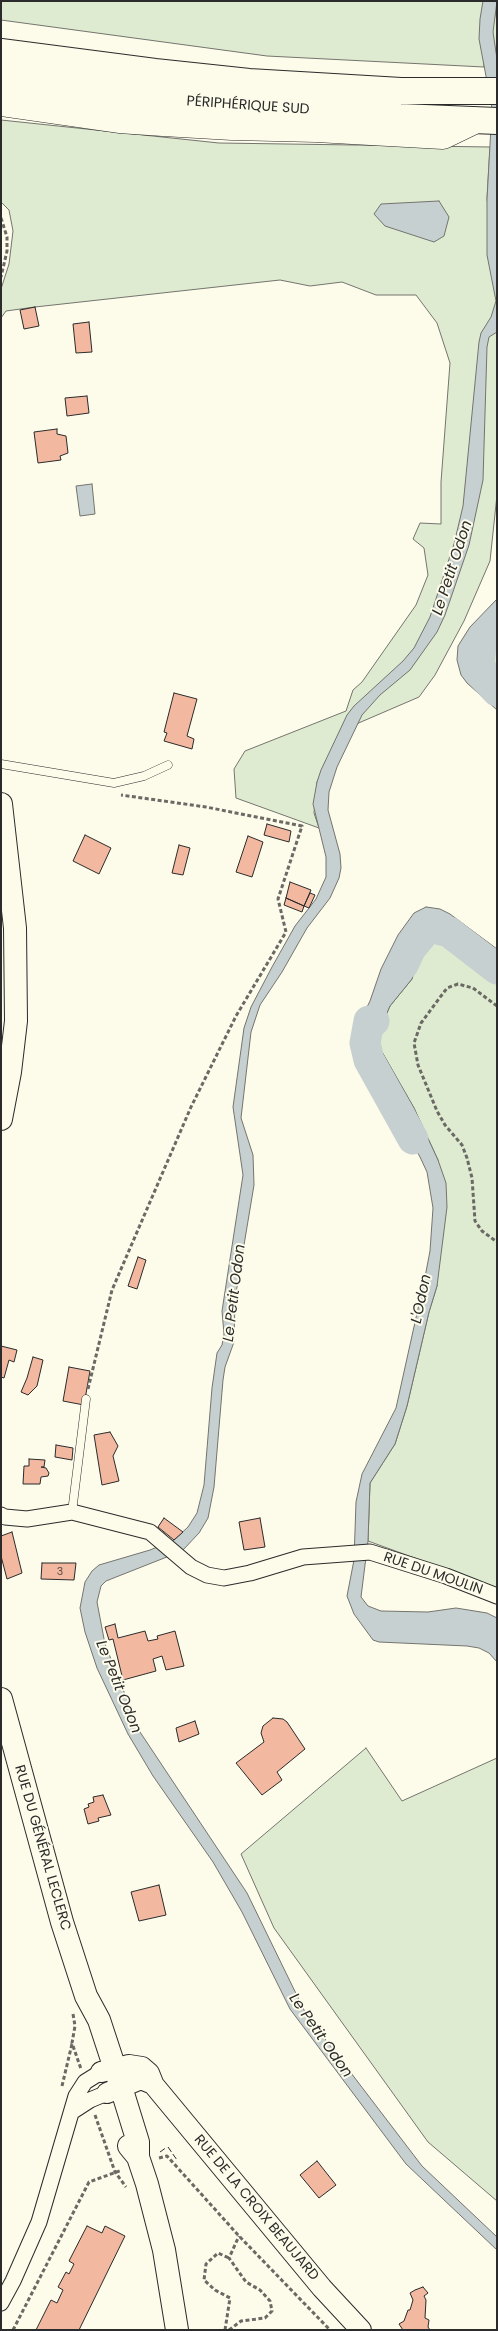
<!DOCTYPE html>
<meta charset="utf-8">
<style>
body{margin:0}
#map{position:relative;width:498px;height:2331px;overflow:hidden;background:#fdfbea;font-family:Poppins,sans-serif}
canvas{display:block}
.frame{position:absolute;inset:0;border:2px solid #2b2b2b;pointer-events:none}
</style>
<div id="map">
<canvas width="498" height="2331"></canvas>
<div class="frame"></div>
</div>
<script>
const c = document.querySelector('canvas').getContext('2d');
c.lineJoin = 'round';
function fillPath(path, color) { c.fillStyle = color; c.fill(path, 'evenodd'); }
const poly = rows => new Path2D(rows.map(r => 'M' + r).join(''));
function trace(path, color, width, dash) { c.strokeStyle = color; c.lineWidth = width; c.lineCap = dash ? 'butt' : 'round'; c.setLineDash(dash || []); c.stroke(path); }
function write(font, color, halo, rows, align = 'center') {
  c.font = font + ' Poppins,sans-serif'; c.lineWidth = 4; c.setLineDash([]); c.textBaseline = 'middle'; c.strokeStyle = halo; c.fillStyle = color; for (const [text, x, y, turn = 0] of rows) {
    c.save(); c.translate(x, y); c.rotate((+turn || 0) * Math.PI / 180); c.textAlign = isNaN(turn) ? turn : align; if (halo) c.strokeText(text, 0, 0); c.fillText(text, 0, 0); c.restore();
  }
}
const green = poly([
 [1,1,495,1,494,20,497,6,497,59,493,37,484,62,484,67,267,56,1,20,1,1],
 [1,120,219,143,490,147,487,199,497,264,497,495,490,561,464,621,435,675,419,697,340,731,317,782,314,813,319,828,236,798,234,769,245,751,346,711,353,690,362,682,416,605,428,575,424,548,413,539,420,523,441,524,441,482,450,363,437,323,416,295,376,295,342,282,310,286,280,280,35,307,6,311,1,318,1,289,9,264,13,231,9,210,1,202,1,120],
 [497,633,497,692,489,672,489,653,497,633],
 [435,926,497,978,497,1588,368,1541,370,1483,395,1444,407,1406,429,1312,437,1286,438,1160,414,1108,378,1045,379,1031,390,1006,412,979,424,935,427,929,435,926],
 [366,1748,402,1801,497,1758,497,2201,428,2142,274,1928,241,1854,366,1748]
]);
fillPath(green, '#deebd1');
trace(green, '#74746e', 1);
const water = poly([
 [483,1,497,1,493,32,497,59,497,332,489,337,487,347,483,480,469,545,445,615,437,632,410,670,380,695,362,715,337,767,329,792,328,810,340,854,341,868,339,878,330,898,307,928,282,972,260,1005,251,1032,241,1118,253,1155,254,1185,235,1299,234,1342,225,1367,223,1380,214,1487,208,1518,199,1533,182,1551,106,1581,101,1586,97,1602,105,1644,140,1732,247,1893,306,2014,422,2166,497,2237,497,2250,406,2164,290,2009,242,1912,213,1862,153,1776,128,1734,97,1668,85,1632,80,1608,85,1582,92,1571,99,1565,150,1550,174,1540,188,1527,197,1513,204,1485,212,1388,217,1353,222,1345,224,1334,222,1311,243,1175,233,1107,244,1028,251,1007,272,967,295,926,316,899,326,877,326,857,313,804,317,782,321,770,347,715,354,706,403,661,414,648,430,617,454,544,463,506,479,342,481,333,491,317,496,301,487,255,487,199,492,108,479,39,480,19,483,1],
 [439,201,449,217,444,236,434,242,385,226,374,214,381,204,439,201],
 [92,484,95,514,80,516,76,486,92,484],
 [497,599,497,633,489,653,489,672,497,692,497,710,467,683,461,675,457,660,458,646,463,638,470,627,497,599],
 [426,907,440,909,450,914,497,949,497,978,435,926,427,929,419,950,412,979,390,1006,379,1031,378,1045,414,1108,438,1160,446,1183,447,1207,437,1286,429,1312,407,1406,395,1444,370,1483,368,1541,361,1597,368,1606,381,1611,428,1612,456,1608,487,1613,497,1618,497,1662,489,1653,479,1648,467,1646,379,1642,373,1640,354,1614,347,1596,354,1560,356,1502,362,1474,396,1408,425,1277,430,1251,433,1208,427,1172,420,1157,363,1050,363,1015,370,1001,381,969,398,935,414,913,426,907]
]);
fillPath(water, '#c7d0d0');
trace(water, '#74746e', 1);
trace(poly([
 [497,624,481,646,479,663,485,678,497,691],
 [403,965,411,948,426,930,434,928,449,932,497,969],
 [374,1021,369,1021,365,1043,369,1060,413,1139]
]), '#c7d0d0', 31);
const building = poly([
 [35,307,39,326,24,329,20,310,35,307],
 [89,322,92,352,76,353,73,324,89,322],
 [87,396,89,413,67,416,65,398,87,396],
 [57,429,57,434,66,436,68,453,60,456,61,460,38,463,34,432,57,429],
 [174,693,197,699,187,736,194,739,192,749,164,741,167,733,164,732,174,693],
 [267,824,291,831,289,842,264,835,267,824],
 [85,835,111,848,99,874,73,861,85,835],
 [248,836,263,842,252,877,236,872,248,836],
 [179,845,190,848,183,875,172,873,179,845],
 [290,882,311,890,304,906,286,898,290,882],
 [310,893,315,895,309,908,304,906,310,893],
 [286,898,304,906,302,912,284,905,286,898],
 [138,1257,146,1260,137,1289,128,1286,138,1257],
 [1,1346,17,1350,14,1362,9,1360,4,1378,1,1377,1,1346],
 [33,1357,43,1360,37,1386,28,1395,21,1392,27,1378,33,1357],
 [69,1367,90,1371,84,1405,63,1401,69,1367],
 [110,1432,118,1446,113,1456,119,1481,102,1485,94,1435,110,1432],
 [56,1445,73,1448,72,1460,55,1457,56,1445],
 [29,1459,45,1460,44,1467,41,1467,46,1468,49,1473,48,1476,41,1477,40,1484,23,1484,24,1466,29,1466,29,1459],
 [164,1518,183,1532,174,1540,158,1527,164,1518],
 [260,1518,265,1547,244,1550,239,1522,260,1518],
 [12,1532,22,1573,7,1579,1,1556,1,1536,12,1532],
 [42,1563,76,1563,74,1580,41,1579,42,1563],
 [115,1624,118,1638,145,1631,148,1641,158,1639,157,1636,175,1631,184,1666,166,1670,162,1656,153,1659,156,1671,123,1680,113,1639,109,1640,105,1627,115,1624],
 [273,1718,283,1719,287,1722,305,1749,277,1772,282,1780,262,1795,236,1763,264,1742,261,1733,263,1726,273,1718],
 [195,1721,199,1734,179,1742,176,1728,195,1721],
 [103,1795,111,1815,98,1818,99,1821,88,1824,84,1809,89,1807,88,1804,94,1802,93,1797,103,1795],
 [159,1885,166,1915,139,1921,131,1892,159,1885],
 [317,2161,336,2185,319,2198,300,2175,317,2161],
 [87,2226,102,2233,105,2226,125,2236,79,2330,36,2330,51,2300,57,2303,63,2290,58,2287,66,2272,69,2274,74,2264,69,2261,87,2226],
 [423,2287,428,2293,424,2296,426,2300,425,2318,429,2320,428,2327,430,2330,403,2330,399,2324,404,2321,408,2310,410,2310,413,2300,410,2293,415,2290,423,2287]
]);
fillPath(building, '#f2b8a0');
trace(building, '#2b2b2b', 1);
const service = poly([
 [1,764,114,783,144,776,168,765],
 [72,1512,86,1399]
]);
const minor = poly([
 [1,1515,5,1517,27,1519,72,1512,150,1532,191,1567,207,1575,224,1578,250,1573,303,1557,370,1552,446,1576,497,1596],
 [73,2111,90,2100,107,2093],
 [1,2303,13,2281,39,2222,76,2096,85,2082,101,2072]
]);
const tertiary = poly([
 [101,2072,129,2065,142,2067,149,2073,153,2083],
 [107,2093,141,2079,153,2084,322,2288,361,2330]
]);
const secondary = poly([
 [1,804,15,928,16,1021,10,1072,1,1119],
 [1,1699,62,1922,86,1996,99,2020,121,2087,138,2142,138,2157],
 [129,2146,138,2157,147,2184,164,2250,177,2330]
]);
const trunk = poly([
 [1,52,155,72,249,82,401,91,497,91],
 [1,77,167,99,400,117,497,121]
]);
const motorway = poly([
 [1,102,119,119,163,122,232,126,316,128,443,135,472,121]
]);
trace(service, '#2b2b2b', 9);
trace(minor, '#2b2b2b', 17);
trace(tertiary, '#2b2b2b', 22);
trace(secondary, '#2b2b2b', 24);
trace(trunk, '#2b2b2b', 28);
trace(motorway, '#2b2b2b', 29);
trace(poly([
 [1,218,7,237,7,251,1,277],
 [497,1006,473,988,458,984,447,988,421,1023,414,1043,418,1065,437,1111,445,1125,462,1145,467,1158,472,1178,475,1221,482,1231,497,1242],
 [88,1389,112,1290,191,1107,236,1016,286,932,278,899,302,826,206,807,121,795],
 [73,2014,75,2026,72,2043,81,2069],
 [62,2086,72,2044],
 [95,2115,115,2172,126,2187],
 [159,2158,167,2156,239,2236,330,2330],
 [13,2330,89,2182,122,2170],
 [225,2330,230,2298,215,2290,204,2280,206,2264,218,2253,229,2258],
 [229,2330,241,2321,265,2318,272,2311,270,2301,260,2290,246,2282,229,2258,239,2236]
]), '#6a6964', 3, [4, 2.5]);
trace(service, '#fdfbea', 8);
trace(minor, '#fdfbea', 15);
trace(tertiary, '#fdfbea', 20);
trace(secondary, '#fdfbea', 22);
trace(trunk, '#fdfbea', 26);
trace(motorway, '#fdfbea', 28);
trace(poly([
 [168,2147,177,2160],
 [160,2152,167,2147]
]), '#2b2b2b', 1, [6, 2.5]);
write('11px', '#5d4e48', null, [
 ["3",60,1572]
]);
write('14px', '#2b2b2b', '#fdfbea', [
 ["PÉRIPHÉRIQUE SUD",248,106,4],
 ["RUE DU MOULIN",433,1574,19],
 ["RUE DU GÉNÉRAL LECLERC",42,1848,74],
 ["RUE DE LA CROIX BEAUJARD",256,2208,50]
]);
write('italic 15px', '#2b2b2b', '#fdfbea', [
 ["Le Petit Odon",453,568,-72],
 ["Le Petit Odon",235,1293,-83],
 ["L'Odon",422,1299,-78],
 ["Le Petit Odon",118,1687,68],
 ["Le Petit Odon",320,2036,55]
]);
</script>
